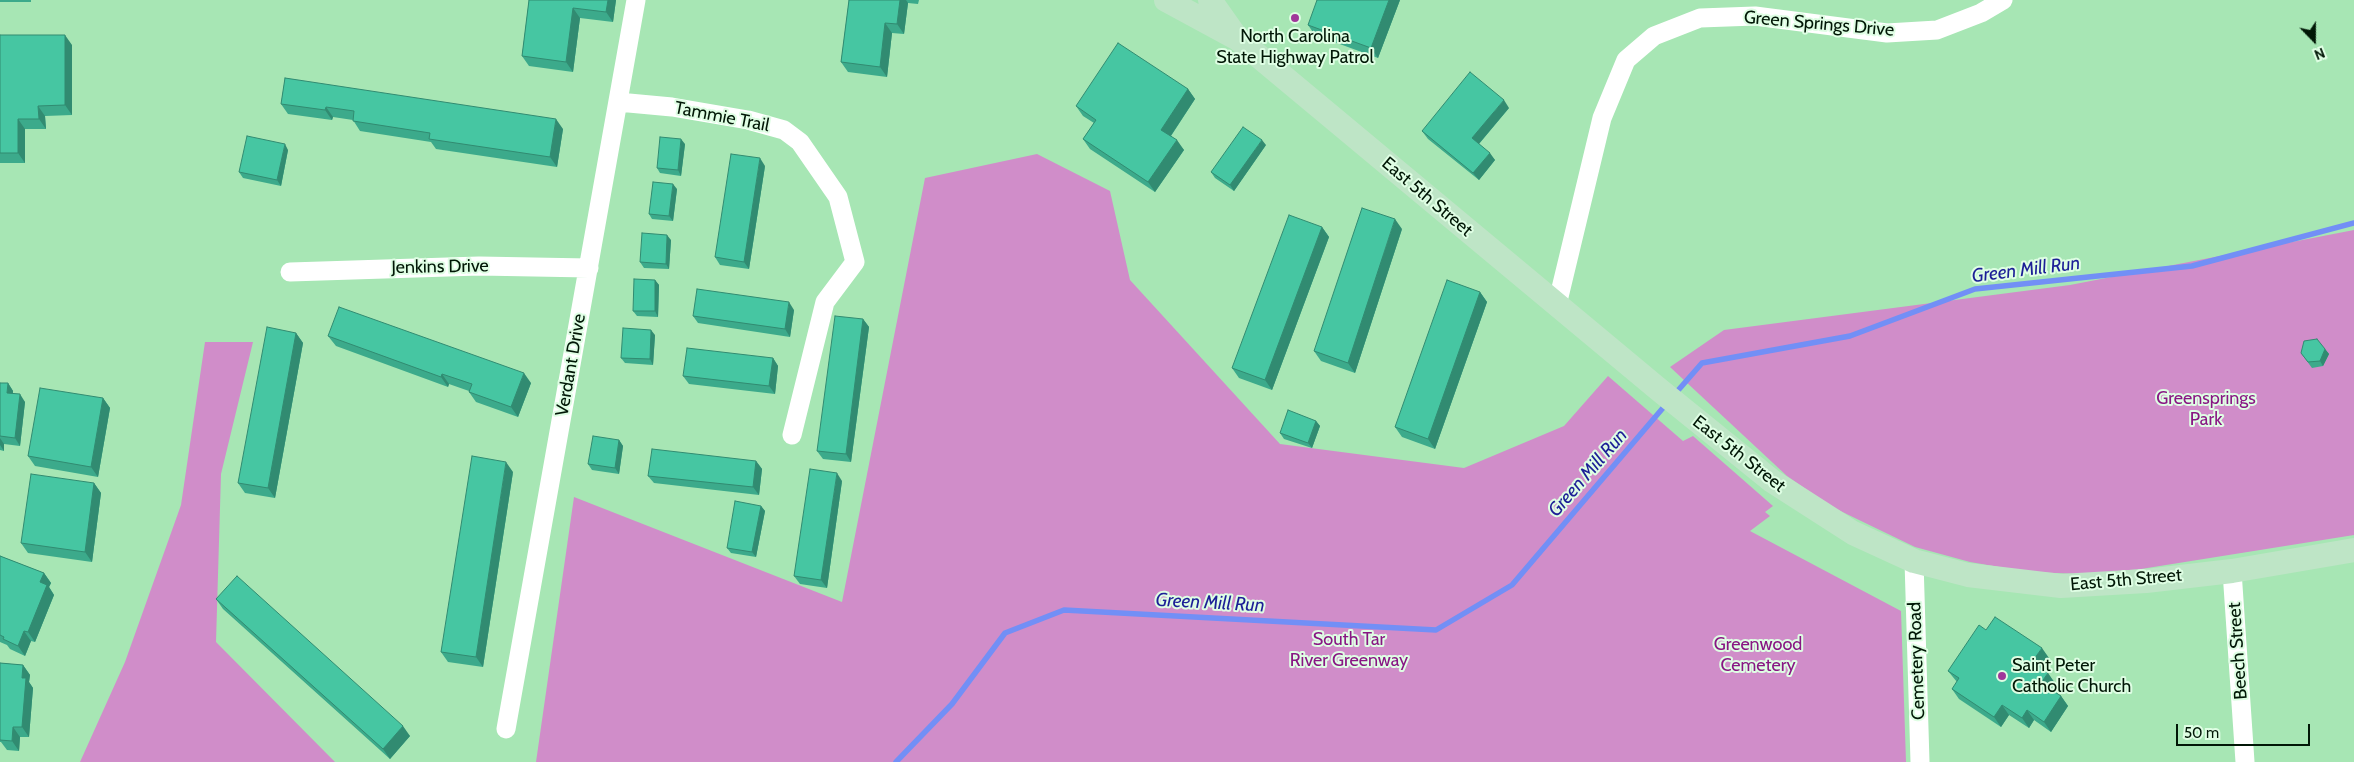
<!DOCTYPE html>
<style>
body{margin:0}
#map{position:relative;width:2354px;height:762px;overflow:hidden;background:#a7e6b4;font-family:Cabin,sans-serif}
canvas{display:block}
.north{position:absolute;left:2289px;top:15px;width:50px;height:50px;-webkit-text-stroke:4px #dffee4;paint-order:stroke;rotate:158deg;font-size:14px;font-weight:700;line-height:20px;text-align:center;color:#011706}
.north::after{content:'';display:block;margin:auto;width:18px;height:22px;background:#011706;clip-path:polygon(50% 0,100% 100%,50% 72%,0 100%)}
.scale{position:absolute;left:2176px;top:724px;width:134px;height:22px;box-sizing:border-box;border:2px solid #011706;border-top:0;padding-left:6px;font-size:15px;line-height:18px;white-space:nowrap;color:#011706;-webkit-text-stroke:4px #dffee4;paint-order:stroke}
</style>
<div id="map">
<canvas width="2354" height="762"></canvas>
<div class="north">N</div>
<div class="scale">50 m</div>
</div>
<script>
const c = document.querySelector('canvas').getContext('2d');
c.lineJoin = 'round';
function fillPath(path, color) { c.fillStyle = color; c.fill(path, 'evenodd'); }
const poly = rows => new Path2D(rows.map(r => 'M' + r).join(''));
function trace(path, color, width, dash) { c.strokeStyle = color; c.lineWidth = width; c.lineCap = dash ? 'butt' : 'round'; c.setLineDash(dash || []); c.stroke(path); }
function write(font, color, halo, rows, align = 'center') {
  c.font = font + ' Cabin,sans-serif'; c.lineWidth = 4; c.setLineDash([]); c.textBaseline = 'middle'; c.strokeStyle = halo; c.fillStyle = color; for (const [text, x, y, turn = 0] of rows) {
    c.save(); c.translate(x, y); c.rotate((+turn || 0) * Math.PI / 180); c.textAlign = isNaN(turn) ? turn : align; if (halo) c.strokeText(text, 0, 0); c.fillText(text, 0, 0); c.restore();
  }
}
fillPath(poly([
 [1037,154,1110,191,1130,280,1280,444,1464,468,1564,426,1608,376,1683,441,1693,436,1773,506,1765,512,1770,516,1750,531,1901,611,1906,762,536,762,574,497,842,602,925,178],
 [2354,230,2354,535,2141,569,2082,574,2029,572,1970,562,1915,547,1830,506,1787,476,1670,367,1724,330,2070,285],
 [205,342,253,342,221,474,216,642,335,762,80,762,125,662,181,505]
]), '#d08dc9');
trace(poly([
 [1674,395,1702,363,1850,336,1975,289,2192,266,2354,223],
 [896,762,952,704,1005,633,1064,610,1436,630,1512,585,1668,402]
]), '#728ff6', 5.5);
trace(poly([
 [618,102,672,107,748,120,784,130,800,142,838,197,855,262,825,302,792,435],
 [290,272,479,266,589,268],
 [1557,305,1602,118,1626,60,1654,36,1700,18,1755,16,1887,33,1937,30,1981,13,2003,0],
 [1914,561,1920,762],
 [2232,571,2245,762],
 [506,729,636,0]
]), '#fff', 19);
trace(poly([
 [1166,0,1238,39,1657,388,1772,481,1853,533,1914,561,1968,575,2061,586,2146,581,2232,571,2354,550],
 [1210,0,1234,34]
]), '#bee5c6', 24);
fillPath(poly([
 [0,0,31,0,31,2,0,2],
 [529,0,616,0,613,22,580,18,573,72,529,66,522,56],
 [849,0,919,0,918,4,908,3,904,34,892,33,887,77,848,72,841,62],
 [1400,0,1378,58,1315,35,1308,25],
 [0,35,72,45,72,115,45,116,46,129,25,129,25,163,0,163],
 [285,78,563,129,557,167,436,149,431,142,360,131,353,120,333,117,332,120,288,114,281,104],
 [1188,89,1195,99,1171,136,1184,150,1155,192,1090,149,1083,139,1094,123,1083,116,1076,106],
 [1509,108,1479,144,1495,160,1479,180,1428,139,1422,131],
 [685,144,681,176,660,173,657,168],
 [1266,145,1234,191,1215,178,1211,172],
 [288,150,281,186,243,178,239,172],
 [765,166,749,269,720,265,715,257],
 [677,189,673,221,652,219,649,214],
 [1322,227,1329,237,1272,390,1239,378,1232,368],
 [1402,229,1355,373,1321,361,1314,351],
 [671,240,669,269,644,268,640,262],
 [655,280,659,285,658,317,637,316,633,311],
 [1480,292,1487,302,1435,449,1402,437,1395,427],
 [794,310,790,337,698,323,693,316],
 [863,319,869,327,851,462,823,459,817,451],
 [296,333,303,343,275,498,245,493,238,483],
 [655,335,653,365,625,363,621,358],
 [328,336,531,383,518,417,476,402,469,392,469,391,449,384,448,387,336,346],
 [2325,349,2329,354,2323,366,2312,368,2301,353],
 [773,358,778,366,775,394,689,384,683,376],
 [0,383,8,383,13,391,13,393,25,402,20,446,4,444,4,451,0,450],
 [103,398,110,408,98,477,35,466,28,456],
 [1316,421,1320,426,1312,448,1284,439,1280,433],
 [619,440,623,446,619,474,592,470,588,464],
 [756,461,762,469,759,495,654,483,648,476],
 [513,472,483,667,448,662,441,652],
 [842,481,827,588,800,584,794,576],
 [94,483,101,493,92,562,28,553,21,543],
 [761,506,765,511,756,557,731,553,727,548],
 [0,556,44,573,51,583,49,587,54,595,35,642,31,641,25,656,10,649,7,645,0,642],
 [216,599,410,736,390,759,223,609],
 [1986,630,2049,658,2042,669,2055,683,2051,689,2061,696,2068,706,2051,732,2034,720,2029,728,2009,715,2001,727,1959,699,1952,689,1957,682,1948,671],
 [0,663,23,665,30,675,29,682,33,688,29,737,20,737,19,751,7,750,1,742,0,742]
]), '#3caa8b');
fillPath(poly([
 [608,0,616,0,613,22,606,12],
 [900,0,906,0,908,3,904,34,897,24],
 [1389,0,1400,0,1378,58,1371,48],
 [573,8,580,18,573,72,566,62],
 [885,23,892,33,887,77,880,67],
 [65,35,72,45,72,115,65,105],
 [1188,89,1195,99,1168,140,1161,130],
 [1504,100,1509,108,1477,146,1472,138],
 [38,106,45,116,46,129,39,119],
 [326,107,333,117,332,120,325,110],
 [18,119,25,129,25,163,18,153],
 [556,119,563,129,557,167,550,157],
 [681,139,685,144,681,176,678,170],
 [1177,140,1184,150,1155,192,1148,182],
 [1262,140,1266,145,1234,191,1230,185],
 [285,144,288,150,281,186,277,180],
 [1490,153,1495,160,1479,180,1473,173],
 [760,158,765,166,749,269,744,262],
 [673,184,677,189,673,221,669,216],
 [1395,219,1402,229,1355,373,1348,363],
 [1322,227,1329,237,1272,390,1265,380],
 [667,235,671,240,669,269,666,264],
 [655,280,659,285,658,317,655,311],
 [1480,292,1487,302,1435,449,1428,439],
 [789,302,794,310,790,337,785,329],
 [863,319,869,327,851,462,846,454],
 [651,330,655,335,653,365,650,359],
 [296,333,303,343,275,498,268,488],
 [2325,349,2329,354,2323,366,2320,361],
 [773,358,778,366,775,394,769,386],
 [524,373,531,383,518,417,511,407],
 [442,374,449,384,448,387,441,377],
 [8,383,13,391,12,400,7,393],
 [20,394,25,402,20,446,15,438],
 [103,398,110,408,98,477,91,467],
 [1316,421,1320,426,1312,448,1308,443],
 [0,438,4,444,4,451,0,445],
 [619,440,623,446,619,474,615,468],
 [756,461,762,469,759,495,753,487],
 [506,462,513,472,483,667,476,657],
 [837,473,842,481,827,588,821,580],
 [94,483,101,493,92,562,85,552],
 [761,506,765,511,756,557,752,552],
 [44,573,51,583,49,587,54,595,35,642,28,632,40,582],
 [24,631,31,641,25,656,18,646],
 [2042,648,2049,658,2039,672,2032,662],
 [23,665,30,675,29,682,33,688,29,737,22,727,22,678],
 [2048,673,2055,683,2048,693,2041,683],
 [2061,696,2068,706,2051,732,2044,722],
 [2002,705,2009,715,2001,727,1994,717],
 [2027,710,2034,720,2029,728,2022,718],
 [403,726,410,736,390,759,383,749],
 [13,727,20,737,19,751,12,741]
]), '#318b71');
const building = poly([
 [529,0,608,0,606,12,573,8,566,62,522,56,529,0],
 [849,0,900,0,897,24,885,23,880,67,841,62,849,0],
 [1317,0,1389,0,1371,48,1308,25,1317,0],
 [0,35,65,35,65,105,38,106,39,119,18,119,18,153,0,153,0,35],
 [1118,43,1188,89,1161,130,1177,140,1148,182,1083,139,1096,120,1076,106,1118,43],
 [1470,72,1504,100,1472,138,1490,153,1473,173,1422,131,1470,72],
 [285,78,556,119,550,157,429,139,430,133,353,121,354,111,326,107,325,110,281,104,285,78],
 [1243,127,1262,140,1230,185,1211,172,1243,127],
 [247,136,285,144,277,180,239,172,247,136],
 [660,137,681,139,678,170,657,168,660,137],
 [731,154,760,158,744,262,715,257,731,154],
 [653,182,673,184,669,216,649,214,653,182],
 [1362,208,1395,219,1348,363,1314,351,1362,208],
 [1289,215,1322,227,1265,380,1232,368,1289,215],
 [642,233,667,235,666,264,640,262,642,233],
 [634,279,655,280,655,311,633,311,634,279],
 [1447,280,1480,292,1428,439,1395,427,1447,280],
 [697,289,789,302,785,329,693,316,697,289],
 [339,307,524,373,511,407,469,392,472,384,442,374,441,377,328,336,339,307],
 [835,316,863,319,846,454,817,451,835,316],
 [267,327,296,333,268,488,238,483,267,327],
 [623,328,651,330,650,359,621,358,623,328],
 [2317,339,2325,349,2320,361,2308,362,2301,353,2304,341,2317,339],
 [687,348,773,358,769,386,683,376,687,348],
 [0,383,8,383,7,393,20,394,15,438,0,436,0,383],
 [40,388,103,398,91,467,28,456,40,388],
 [1288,410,1316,421,1308,443,1280,433,1288,410],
 [593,436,619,440,615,468,588,464,593,436],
 [652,449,756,461,753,487,648,476,652,449],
 [472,456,506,462,476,657,441,652,472,456],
 [810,469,837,473,821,580,794,576,810,469],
 [31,474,94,483,85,552,21,543,31,474],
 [735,501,761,506,752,552,727,548,735,501],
 [0,556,44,573,40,582,47,585,28,632,24,631,18,646,3,639,4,637,0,635,0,556],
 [237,576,403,726,383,749,216,599,237,576],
 [1995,617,2042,648,2032,662,2048,673,2041,683,2061,696,2044,722,2027,710,2022,718,2002,705,1994,717,1952,689,1959,678,1948,671,1979,625,1986,630,1995,617],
 [0,663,23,665,22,678,26,678,22,727,13,727,12,741,0,740,0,663]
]);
fillPath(building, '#46c6a2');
trace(building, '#318b71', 1);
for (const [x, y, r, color] of [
 [1295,18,5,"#a0379a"],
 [2002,676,5,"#a0379a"]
]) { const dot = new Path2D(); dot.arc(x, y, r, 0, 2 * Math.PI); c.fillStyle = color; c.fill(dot); trace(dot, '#dffee4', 2); }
write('18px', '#011706', '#dffee4', [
 ["Green Springs Drive",1819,24,5],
 ["Tammie Trail",722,117,11],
 ["East 5th Street",1427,197,40],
 ["Jenkins Drive",440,267,-1],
 ["Verdant Drive",571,365,-80],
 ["East 5th Street",1739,454,38],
 ["East 5th Street",2126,580,-5],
 ["Beech Street",2238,651,-94],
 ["Cemetery Road",1917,661,-92]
]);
write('18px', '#011706', '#dffee4', [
 ["North Carolina",1295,37],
 ["State Highway Patrol",1295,58],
 ["Saint Peter",2012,666,"left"],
 ["Catholic Church",2012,687,"left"]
]);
write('18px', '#881683', '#dffee4', [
 ["Greensprings",2206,399],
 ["Park",2206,420],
 ["South Tar",1349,640],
 ["River Greenway",1349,661],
 ["Greenwood",1758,645],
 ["Cemetery",1758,666]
]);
write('italic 19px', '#1c1e96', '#dffee4', [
 ["Green Mill Run",2026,270,-7],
 ["Green Mill Run",1588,473,-49],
 ["Green Mill Run",1210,603,3]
]);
</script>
